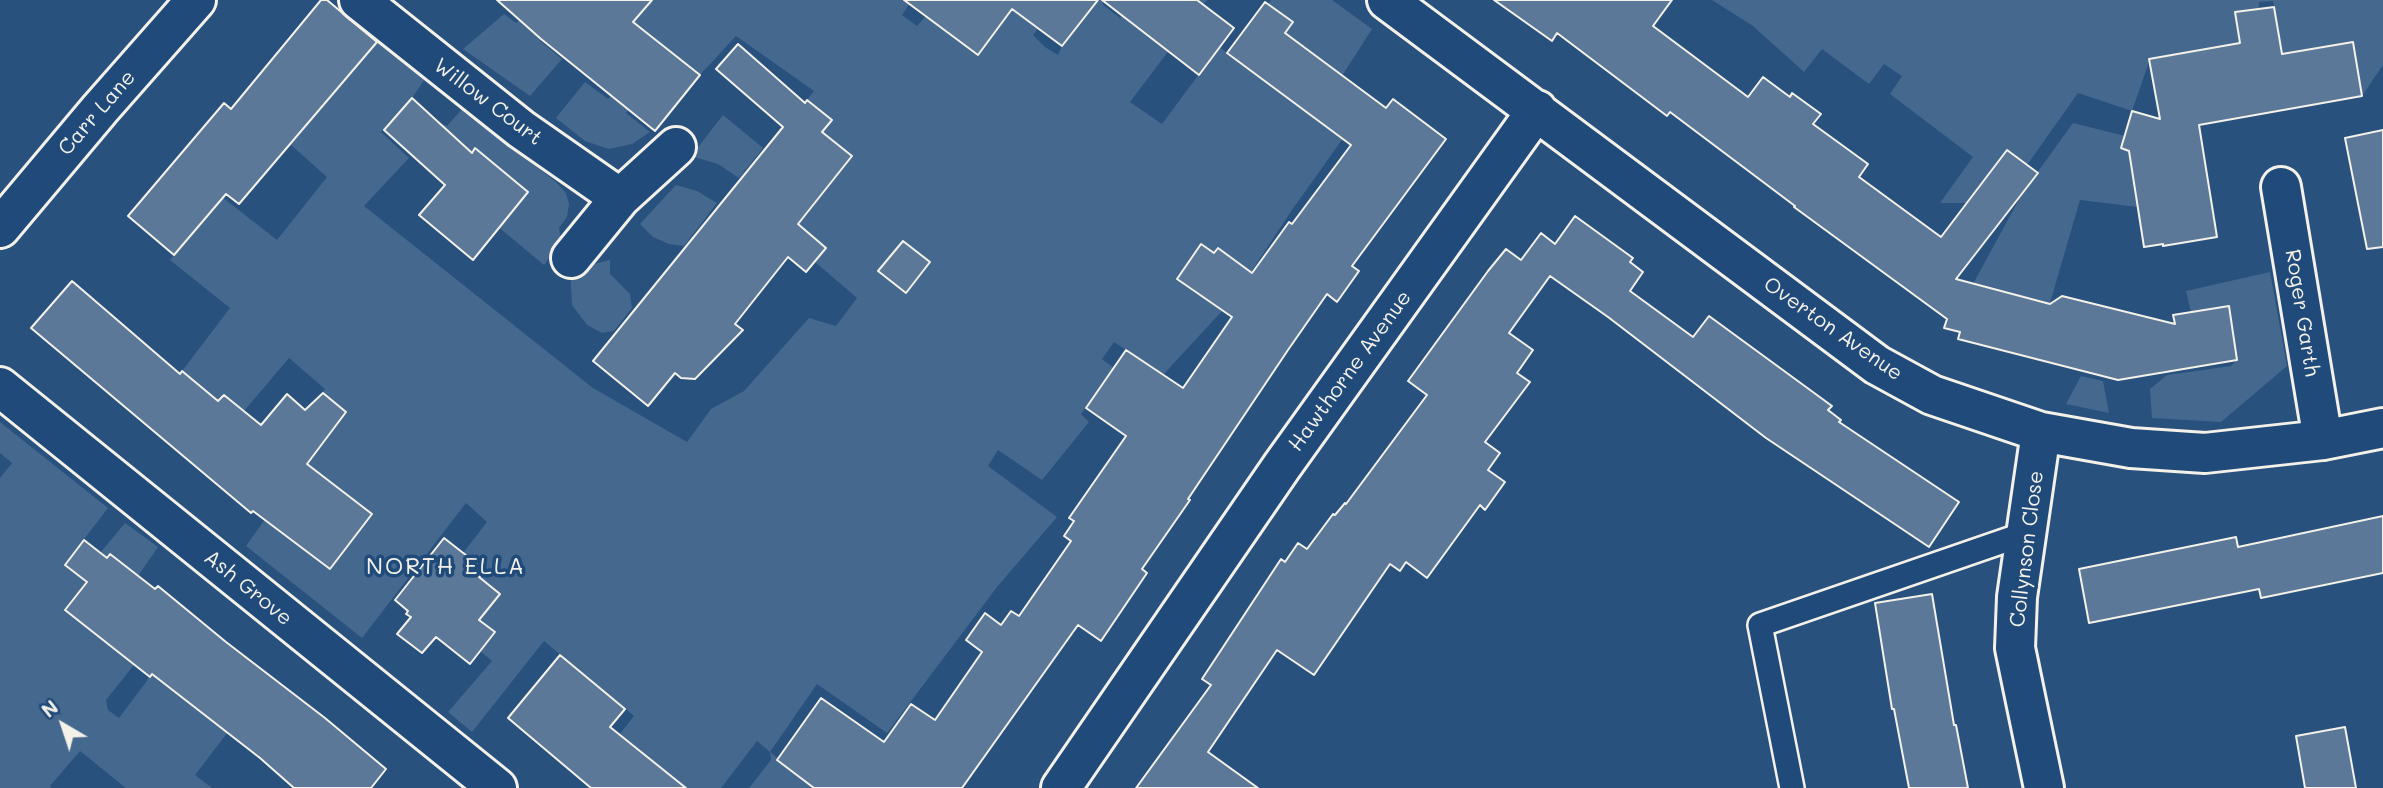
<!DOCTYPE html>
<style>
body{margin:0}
#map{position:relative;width:2383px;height:788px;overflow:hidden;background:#28517e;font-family:Mali,sans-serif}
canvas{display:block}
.north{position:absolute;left:28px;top:690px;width:70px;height:70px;-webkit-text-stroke:5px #1f4a7a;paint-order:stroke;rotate:321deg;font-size:19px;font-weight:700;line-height:28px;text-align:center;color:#f4f1e8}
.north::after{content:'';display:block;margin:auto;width:24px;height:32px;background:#f4f1e8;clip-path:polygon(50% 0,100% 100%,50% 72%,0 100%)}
</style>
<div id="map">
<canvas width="2383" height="788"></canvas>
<div class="north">N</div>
</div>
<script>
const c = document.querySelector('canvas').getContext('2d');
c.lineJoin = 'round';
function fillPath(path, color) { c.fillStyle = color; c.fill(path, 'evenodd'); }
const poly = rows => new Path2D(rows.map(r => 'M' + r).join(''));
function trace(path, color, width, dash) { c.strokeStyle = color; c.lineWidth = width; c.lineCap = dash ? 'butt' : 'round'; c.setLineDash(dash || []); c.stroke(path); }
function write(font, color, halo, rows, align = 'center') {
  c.font = font + ' Mali,sans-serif'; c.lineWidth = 7; c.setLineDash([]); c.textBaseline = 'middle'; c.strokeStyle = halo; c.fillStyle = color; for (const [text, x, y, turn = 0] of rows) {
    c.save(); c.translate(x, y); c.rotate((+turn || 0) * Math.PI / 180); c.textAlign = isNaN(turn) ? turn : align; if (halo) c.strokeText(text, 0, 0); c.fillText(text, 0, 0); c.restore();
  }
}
fillPath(poly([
 [652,0,912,0,902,15,917,26,926,16,978,54,1019,0,1060,0,1033,35,1045,47,1058,55,1062,46,1098,0,1102,0,1103,5,1120,18,1134,0,1207,0,1130,102,1162,124,1219,47,1305,110,1336,71,1285,33,1293,22,1268,4,1271,0,1332,0,1372,29,1342,76,1371,99,1292,210,1251,272,1218,248,1214,253,1201,245,1178,279,1222,311,1163,375,1114,342,1102,359,1114,368,1081,414,1089,422,1042,480,998,450,988,466,1057,517,997,587,887,733,817,684,770,752,814,788,749,788,771,760,770,752,757,741,721,788,686,788,619,735,634,716,544,641,472,732,448,712,492,661,480,651,495,632,479,620,500,594,479,577,484,571,463,553,487,522,466,503,362,638,246,546,278,501,313,529,300,547,330,569,372,514,278,444,325,389,289,358,244,411,225,395,218,401,182,371,230,308,170,260,222,197,277,240,327,177,291,145,377,42,424,80,412,98,381,132,409,158,364,206,593,388,687,442,711,409,744,391,809,318,836,326,857,298,815,262,826,248,801,226,796,225,852,156,822,132,831,120,807,100,814,91,736,36,699,76,631,21,636,19],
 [1712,0,2383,0,2383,65,2362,96,2353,42,2277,55,2280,47,2273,1,2259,2,2259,8,2235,13,2241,46,2150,59,2132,111,2078,93,2027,165,1967,203,1940,203,1973,157,1890,94,1902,76,1884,64,1869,84,1822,49,1804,72,1753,26],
 [504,14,516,23,525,16,541,28,540,41,562,59,530,96,463,49],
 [585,82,608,99,614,93,632,106,626,113,650,132,632,144,609,149,585,141,556,118],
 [462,109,556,182,566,193,569,204,567,217,559,228,561,241,544,265,490,220,511,213,528,192,476,149,446,183,412,155,440,124,447,126],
 [723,115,763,148,739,178,718,164,691,156],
 [2073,123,2125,136,2121,148,2129,151,2133,176,2141,176,2146,208,2080,200,2050,303,1973,284,2023,192],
 [676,185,697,191,717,203,684,246,669,244,653,237,640,224],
 [610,260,610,274,630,294,632,308,614,331,602,333,587,325,572,305,570,270],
 [2270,272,2287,366,2221,422,2152,418,2150,389,2167,375,2231,366,2237,360,2229,306,2191,312,2186,291],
 [2081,376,2103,381,2109,413,2066,404],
 [0,422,108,508,65,564,80,577,125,523,158,547,138,576,128,660,134,665,106,700,108,710,119,718,146,682,160,657,183,698,212,721,237,720,195,775,212,788,126,788,80,751,50,786,51,788,0,788,0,478,12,463,0,453]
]), '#45688e');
const building = poly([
 [321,0,327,0,377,42,239,204,226,194,174,255,128,216,224,103,231,109,321,0],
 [497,0,652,0,633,22,700,75,655,131,541,39,497,0],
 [904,0,1098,0,1062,46,1012,9,978,55,904,0],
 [1102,0,1197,0,1234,28,1199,75,1102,0],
 [1494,0,1672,0,1653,26,1748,97,1763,77,1790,97,1792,93,1821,114,1813,124,1868,164,1859,177,1941,237,2007,150,2038,173,1956,279,2050,304,2062,296,2175,324,2173,315,2229,306,2237,360,2118,380,1958,339,1960,332,1944,328,1947,319,1794,207,1795,206,1670,112,1667,116,1557,33,1552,41,1494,0],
 [1265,2,1293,22,1285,33,1386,108,1393,99,1446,139,1352,266,1359,271,1337,302,1327,294,1288,350,1188,499,1190,500,1142,569,1147,573,1101,641,1078,625,962,788,814,788,777,760,821,698,884,742,911,704,935,720,982,652,966,640,985,613,1001,625,1011,611,1019,616,1071,541,1064,536,1074,521,1069,518,1126,436,1086,408,1126,350,1183,388,1232,317,1177,279,1201,244,1214,253,1218,248,1252,273,1289,222,1292,224,1351,145,1227,53,1265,2],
 [2274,7,2282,54,2353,42,2362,96,2199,125,2217,237,2163,246,2163,244,2144,247,2129,151,2121,148,2132,111,2160,119,2149,59,2240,43,2235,12,2274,7],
 [738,44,805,103,807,100,832,120,822,132,852,156,798,224,826,248,806,272,788,257,735,324,743,330,695,379,681,378,675,373,648,406,593,361,783,127,716,69,738,44],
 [412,98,472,153,475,148,528,192,473,260,419,215,445,185,384,130,412,98],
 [2383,130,2383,247,2367,249,2345,138,2383,130],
 [1575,216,1633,258,1630,262,1643,272,1630,291,1693,337,1709,316,1832,406,1828,410,1841,420,1839,422,1959,502,1929,547,1766,438,1608,317,1550,276,1509,333,1533,350,1517,373,1530,382,1485,442,1500,453,1488,470,1505,482,1485,510,1480,505,1427,578,1406,562,1400,571,1390,564,1314,675,1277,650,1208,752,1258,788,1136,788,1211,685,1202,679,1281,559,1285,562,1298,543,1307,549,1333,514,1335,515,1345,503,1346,504,1427,395,1408,381,1488,271,1506,249,1521,260,1541,233,1555,244,1575,216],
 [903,241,930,262,906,293,878,271,903,241],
 [72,281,180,374,182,371,218,401,224,395,261,425,287,394,305,410,323,393,346,412,307,464,372,514,330,569,253,511,251,513,31,328,72,281],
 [2383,516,2383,573,2261,598,2259,589,2089,623,2079,569,2236,537,2238,547,2383,516],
 [444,538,485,570,479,577,500,594,479,620,495,632,470,664,436,637,422,653,397,634,411,617,406,614,408,611,395,600,444,538],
 [84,540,107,558,110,554,155,589,158,586,226,642,325,718,386,769,371,788,294,788,260,758,152,674,150,677,65,610,87,582,65,565,84,540],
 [1932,594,1954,725,1956,725,1968,788,1909,788,1894,709,1892,709,1875,603,1932,594],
 [560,655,625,709,610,727,686,788,591,788,508,718,560,655],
 [2345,727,2356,788,2305,788,2296,736,2345,727]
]);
fillPath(building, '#5b7899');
trace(building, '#f4f1e8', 2);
const service = poly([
 [1792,788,1760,625,2027,533]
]);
const minor = poly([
 [359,0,521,129,620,198],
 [1387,0,1877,365,1932,395,2041,432,2131,448,2205,453,2323,440,2383,428],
 [2281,187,2323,440],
 [571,258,620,198,676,147],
 [0,387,497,788],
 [2041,432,2017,597,2015,648,2044,788],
 [1061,788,1282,466,1537,110]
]);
const tertiary = poly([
 [0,228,100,109,196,0]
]);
trace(service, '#f4f1e8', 28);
trace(minor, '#f4f1e8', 44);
trace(tertiary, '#f4f1e8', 44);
trace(service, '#1f4a7a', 23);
trace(minor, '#1f4a7a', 38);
trace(tertiary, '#1f4a7a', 38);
write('21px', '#f4f1e8', '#1f4a7a', [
 ["Willow Court",488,102,37],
 ["Carr Lane",97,113,-49],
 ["Roger Garth",2302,313,81],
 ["Overton Avenue",1833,329,35],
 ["Hawthorne Avenue",1350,371,-54],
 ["Collynson Close",2027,549,-83],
 ["Ash Grove",248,588,39]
]);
c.letterSpacing = '2px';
write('23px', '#f4f1e8', '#1f4a7a', [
 ["NORTH ELLA",446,567]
]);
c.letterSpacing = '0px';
</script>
